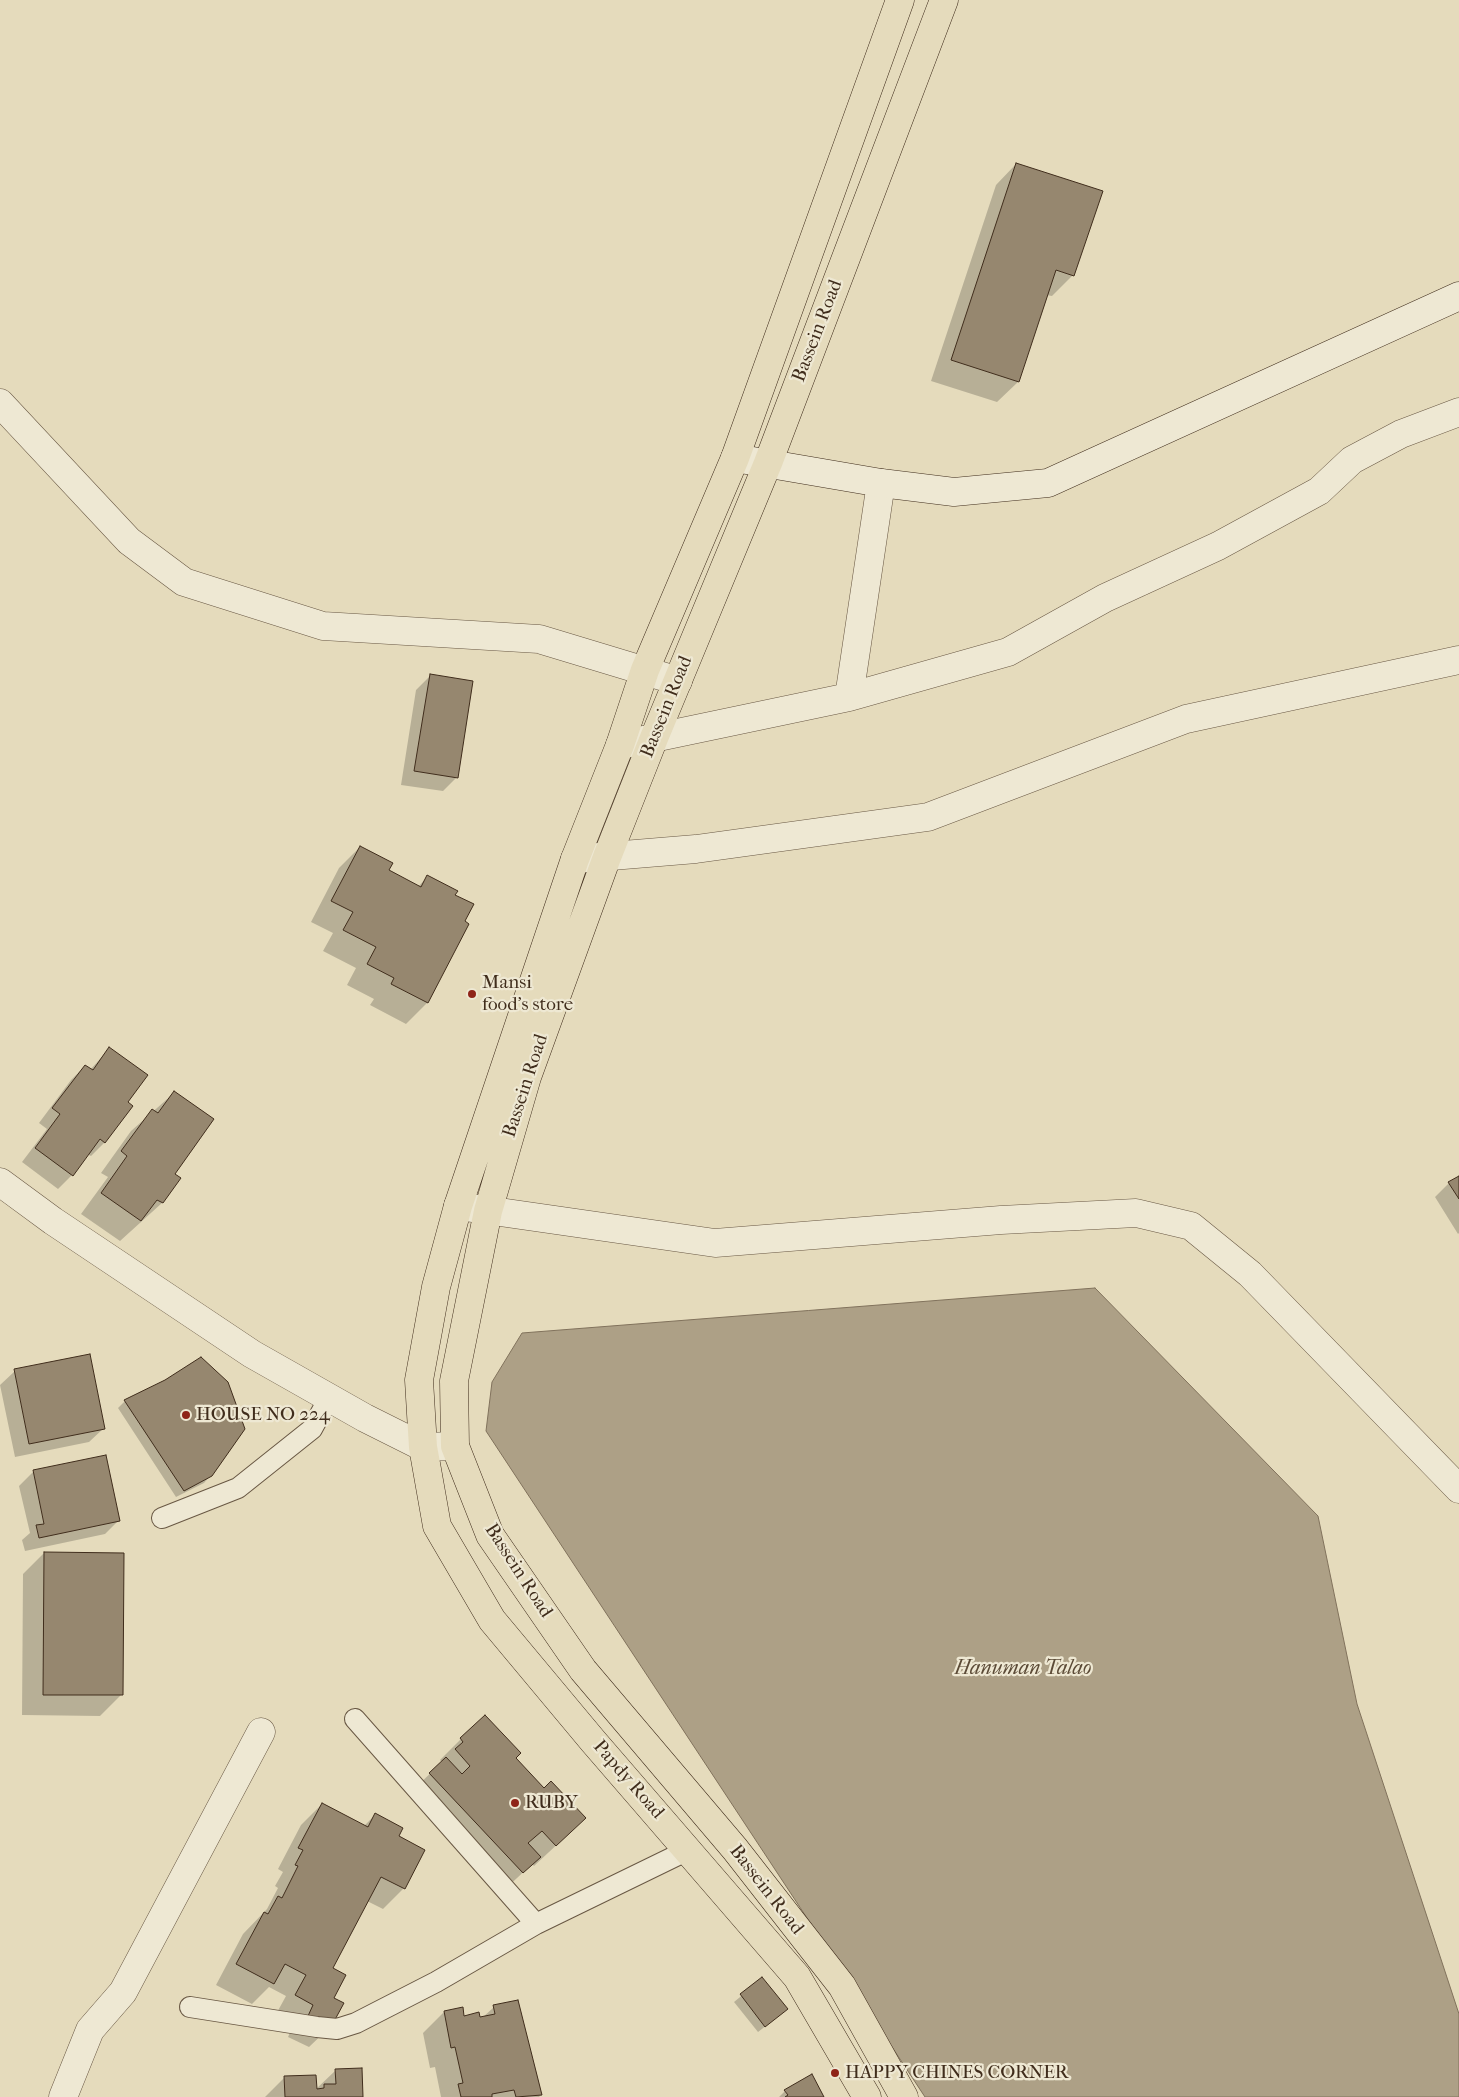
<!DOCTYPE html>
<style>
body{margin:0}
canvas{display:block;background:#e5dbbc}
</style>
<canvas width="1459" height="2097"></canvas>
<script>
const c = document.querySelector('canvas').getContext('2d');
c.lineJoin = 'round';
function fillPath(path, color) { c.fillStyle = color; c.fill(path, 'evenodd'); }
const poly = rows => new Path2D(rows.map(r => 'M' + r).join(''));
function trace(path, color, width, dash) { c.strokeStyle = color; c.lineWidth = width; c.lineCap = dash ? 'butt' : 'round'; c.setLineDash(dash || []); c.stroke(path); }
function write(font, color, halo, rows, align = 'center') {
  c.font = font + ' "IM FELL French Canon",serif'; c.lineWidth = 4.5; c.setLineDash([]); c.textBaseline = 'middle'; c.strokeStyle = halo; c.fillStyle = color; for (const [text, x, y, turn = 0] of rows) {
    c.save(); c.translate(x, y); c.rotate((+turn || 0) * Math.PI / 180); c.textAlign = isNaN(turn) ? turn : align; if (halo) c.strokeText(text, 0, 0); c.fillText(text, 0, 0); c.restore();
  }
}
const water = poly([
 [1095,1288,1318,1516,1357,1704,1459,2014,1459,2097,925,2097,486,1431,492,1382,522,1333,1095,1288]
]);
fillPath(water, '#ada086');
trace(water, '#81725c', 1);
fillPath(poly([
 [1016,164,1073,275,1052,296,1046,295,1018,382,997,402,931,381,996,185],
 [430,676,457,777,443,791,401,785,416,690],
 [360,847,387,871,418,887,427,877,454,896,463,922,468,924,427,1003,406,1024,370,1005,374,999,347,985,356,968,323,951,333,933,311,922,339,868],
 [109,1049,126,1102,105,1142,91,1156,87,1154,72,1175,58,1189,22,1162,47,1129,39,1123,71,1080,85,1066,90,1070],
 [174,1093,173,1174,179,1179,162,1203,120,1241,81,1214,108,1177,101,1173,131,1131],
 [1459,1177,1459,1233,1458,1234,1435,1197,1449,1183],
 [15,1371,104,1428,89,1442,15,1457,0,1385],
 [166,1381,211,1475,204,1483,176,1497,118,1408,125,1401],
 [33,1472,119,1520,105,1534,25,1551,22,1540,30,1533,19,1486],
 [44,1553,121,1695,100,1716,22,1715,23,1574],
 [461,1739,563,1839,534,1866,532,1864,501,1893,409,1794,442,1762,440,1760],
 [322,1804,364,1826,375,1815,397,1837,404,1888,383,1909,367,1901,331,1969,332,1998,330,2027,309,2047,288,2037,293,2026,275,2016,286,1996,269,1987,252,2004,216,1985,243,1934,267,1909,278,1888,275,1886,283,1872,278,1869,301,1825],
 [762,1979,780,2015,758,2032,734,2002],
 [494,2007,541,2095,539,2097,441,2097,435,2067,430,2068,423,2033,444,2012,463,2017,479,2018,482,2018],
 [336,2070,362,2097,265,2097,285,2077,315,2090],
 [785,2091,823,2097,779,2097]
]), '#0003');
const building = poly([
 [1016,163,1103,191,1074,276,1056,270,1019,382,951,360,1016,163],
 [430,674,473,681,458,778,414,771,430,674],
 [360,846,393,863,389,870,421,887,427,875,458,891,455,895,474,904,465,921,469,924,428,1003,391,984,394,978,367,964,376,947,343,930,353,912,331,901,360,846],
 [109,1047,148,1075,128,1102,133,1106,105,1143,100,1139,73,1176,35,1148,60,1114,52,1108,85,1065,93,1070,109,1047],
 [174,1091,214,1119,175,1174,181,1178,163,1203,157,1200,141,1221,101,1193,127,1156,121,1151,152,1109,158,1113,174,1091],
 [1459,1176,1459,1199,1448,1182,1459,1176],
 [90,1354,105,1429,29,1444,14,1369,90,1354],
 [201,1357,228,1382,245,1429,212,1476,184,1491,124,1400,165,1380,201,1357],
 [106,1455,120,1521,39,1538,36,1525,44,1524,33,1470,106,1455],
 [44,1552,124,1553,123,1695,43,1695,44,1552],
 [485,1715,521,1753,516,1758,544,1788,551,1781,586,1818,556,1846,542,1831,528,1843,541,1857,523,1873,429,1773,446,1757,462,1774,470,1766,455,1749,463,1742,460,1738,485,1715],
 [322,1803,368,1827,375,1813,403,1828,399,1836,425,1850,405,1889,381,1877,333,1968,346,1975,334,1998,344,2003,331,2027,308,2016,313,2005,295,1995,306,1975,285,1964,274,1984,236,1964,264,1912,268,1914,278,1896,282,1898,298,1866,295,1865,303,1850,298,1848,322,1803],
 [762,1977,788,2009,765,2027,740,1994,762,1977],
 [518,2000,542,2095,516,2097,514,2090,492,2094,492,2097,461,2097,458,2084,463,2083,455,2047,451,2048,444,2011,463,2007,464,2016,479,2012,480,2017,495,2014,493,2005,518,2000],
 [362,2068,363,2097,285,2097,284,2076,316,2075,317,2089,324,2088,324,2084,336,2084,335,2069,362,2068],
 [812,2074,824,2097,785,2097,788,2095,784,2090,812,2074]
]);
fillPath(building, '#96876f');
trace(building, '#402d1c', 1);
const lane = poly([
 [162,1518,238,1488,312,1429,329,1398],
 [355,1719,536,1924],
 [190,2007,317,2027,337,2029,356,2023,436,1982,536,1924,688,1850]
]);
const street = poly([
 [0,403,129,541,184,582,323,626,539,639,678,681],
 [849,697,881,483],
 [620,745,849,697,1008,652,1105,598,1218,546,1319,491,1352,460,1401,434,1459,412],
 [575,859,696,849,928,817,1186,719,1459,660],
 [0,1182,53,1221,252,1354,365,1418,423,1447,455,1446],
 [458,1206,715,1243,1001,1220,1136,1213,1191,1226,1250,1274,1459,1489],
 [63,2097,90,2030,123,1992,261,1732]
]);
const secondary = poly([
 [735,458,881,483,954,492,1048,483,1459,296]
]);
const primary = poly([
 [867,2097,797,1977,593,1741,492,1620,437,1526,423,1447,419,1380,436,1287,458,1206,575,859,620,745,645,670,735,458,900,0],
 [904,2097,842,1986,735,1849,583,1670,490,1535,455,1446,454,1381,488,1211,527,1077,607,857,654,738,768,463,944,0]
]);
trace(lane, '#695844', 22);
trace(street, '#695844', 29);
trace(secondary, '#402d1c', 29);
trace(primary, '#402d1c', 29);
trace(lane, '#eee8d3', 20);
trace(street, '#eee8d3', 28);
trace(secondary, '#eee8d3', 28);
trace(primary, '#e5dbbc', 28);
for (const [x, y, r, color] of [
 [472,994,5,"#8f2418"],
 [186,1415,5,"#8f2418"],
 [515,1803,5,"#8f2418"],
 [835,2073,5,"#8f2418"]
]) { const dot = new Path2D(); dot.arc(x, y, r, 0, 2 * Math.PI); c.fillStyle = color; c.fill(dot); trace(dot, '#eee8d3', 2); }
write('19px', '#402d1c', '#eee8d3', [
 ["Bassein Road",818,331,-69],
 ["Bassein Road",667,707,-68],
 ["Bassein Road",526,1086,-72],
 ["Bassein Road",518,1571,57],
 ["Papdy Road",628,1780,49],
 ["Bassein Road",766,1890,52]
]);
write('19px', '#402d1c', '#eee8d3', [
 ["Mansi",482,983],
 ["food's store",482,1005],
 ["HOUSE NO 224",196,1415],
 ["RUBY",525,1803],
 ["HAPPY CHINES CORNER",845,2073]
], 'left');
write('italic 20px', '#5b4a36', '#eee8d3', [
 ["Hanuman Talao",1023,1669]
]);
</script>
